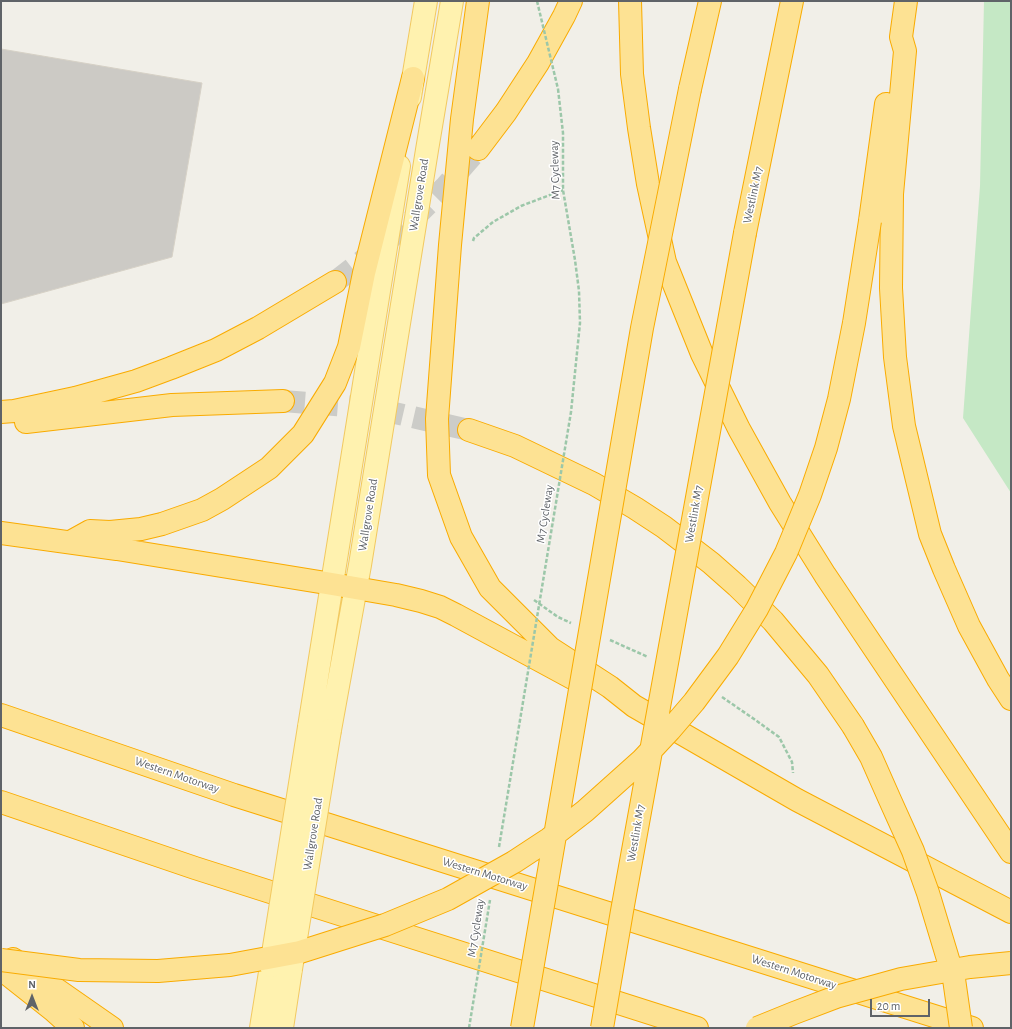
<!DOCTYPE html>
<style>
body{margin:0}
#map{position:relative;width:1012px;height:1029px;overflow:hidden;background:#f1efe8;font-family:"Alegreya Sans",sans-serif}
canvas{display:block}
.frame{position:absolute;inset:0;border:2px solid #5f6368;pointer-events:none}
.north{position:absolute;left:12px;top:977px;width:40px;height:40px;-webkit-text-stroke:3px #fff;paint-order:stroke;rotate:0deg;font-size:11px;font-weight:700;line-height:16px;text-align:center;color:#5f6368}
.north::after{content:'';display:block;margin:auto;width:14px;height:18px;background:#5f6368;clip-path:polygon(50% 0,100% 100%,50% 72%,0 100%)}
.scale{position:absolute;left:870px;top:999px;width:60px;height:18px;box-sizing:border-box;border:2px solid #5f6368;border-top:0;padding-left:5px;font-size:12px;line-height:14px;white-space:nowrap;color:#5f6368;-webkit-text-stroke:3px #fff;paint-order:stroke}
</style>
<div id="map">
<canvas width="1012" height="1029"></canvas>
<div class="frame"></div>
<div class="north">N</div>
<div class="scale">20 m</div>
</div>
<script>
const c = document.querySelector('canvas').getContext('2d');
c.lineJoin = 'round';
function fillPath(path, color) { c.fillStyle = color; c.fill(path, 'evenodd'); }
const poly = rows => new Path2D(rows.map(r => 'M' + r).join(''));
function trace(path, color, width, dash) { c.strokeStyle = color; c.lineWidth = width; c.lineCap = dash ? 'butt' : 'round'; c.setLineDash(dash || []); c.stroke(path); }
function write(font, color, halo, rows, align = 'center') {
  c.font = font + ' "Alegreya Sans",sans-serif'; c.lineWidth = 3; c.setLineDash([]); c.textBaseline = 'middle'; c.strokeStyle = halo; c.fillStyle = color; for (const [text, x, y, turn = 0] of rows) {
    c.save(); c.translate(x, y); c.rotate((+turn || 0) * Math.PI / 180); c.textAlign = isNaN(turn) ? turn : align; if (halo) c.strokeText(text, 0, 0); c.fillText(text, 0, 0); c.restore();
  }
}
fillPath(poly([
 [984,1,1011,1,1011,493,963,418,980,186]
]), '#c5e8c5');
const building = poly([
 [1,49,202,83,172,257,1,304,1,49]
]);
fillPath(building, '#cccac5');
trace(building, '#d6d1c6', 1);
trace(poly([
 [335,282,375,251,411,221,446,186,478,149],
 [283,401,373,408,469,430]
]), '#ccccc8', 22, [22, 11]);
const major = poly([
 [410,97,426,1],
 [309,727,399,166],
 [330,730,360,565,427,150,452,1],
 [261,1028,271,966],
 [282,1028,291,969]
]);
const highway = poly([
 [478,1,462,119,450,245,437,419,439,475,461,537,490,588,550,648,610,687,634,706,797,800,1011,912],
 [630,1,632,74,639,128,648,184,665,262,702,354,739,429,780,503,825,575,1011,852],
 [906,1,901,37,905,51,892,194,891,288,895,357,904,426,930,534,944,569,969,626,998,679,1011,699],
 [690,89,710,1],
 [478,149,506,112,538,63,564,16,571,1],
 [870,221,886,104],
 [745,233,792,1],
 [1,412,14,411,75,398,136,381,171,368,216,350,258,328,335,282],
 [26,422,172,405,283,401],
 [469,430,515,446,594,484,635,508,664,527,711,563,737,586,773,621,818,675,853,726],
 [1,533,117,549,332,584,396,595,421,601,440,607,456,615,578,681],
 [72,541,90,531,110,532,141,529,162,524,202,510,222,499,269,468,303,434,335,383,349,347,364,273,413,78],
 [1,715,234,795,972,1028],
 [1,802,195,868,697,1028],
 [13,959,112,1028],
 [1,969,53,1010,73,1028]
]);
trace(major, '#f2c960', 24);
trace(highway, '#f9ab00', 24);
trace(poly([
 [558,89,563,133,563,190,575,260,579,291,580,323,571,412],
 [473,241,474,238,493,222,521,206,563,190],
 [534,600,558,617,571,623],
 [610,640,648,657],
 [722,697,754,719,779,737,792,762,793,773]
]), '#9cc7a9', 2.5, [4, 2]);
trace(major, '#fff2af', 22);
trace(highway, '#fde293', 22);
const majorBridge = poly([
 [271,966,309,727],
 [291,969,330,730]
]);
const highwayBridge = poly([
 [853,726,871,757,890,800,913,851,928,893,954,979,961,1028],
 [1,960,79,970,158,971,230,965,300,952,385,925,448,899,514,862,549,839,585,811,642,760,670,730,694,702,728,656,757,609,786,553,810,495,826,448,839,399,854,323,870,221],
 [522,1028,642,328,690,89],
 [602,1028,622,911,745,233],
 [757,1028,794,1013,836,997,901,979,970,967,1011,963]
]);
trace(majorBridge, '#f2c960', 24, []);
trace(highwayBridge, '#f9ab00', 24, []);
trace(poly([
 [537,1,558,89],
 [499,847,571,412],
 [469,1028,490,900]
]), '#9cc7a9', 2.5, [4, 2]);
trace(majorBridge, '#fff2af', 22);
trace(highwayBridge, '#fde293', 22);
write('12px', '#5f6368', '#fff', [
 ["M7 Cycleway",555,170,-92],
 ["Wallgrove Road",419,195,-81],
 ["Westlink M7",753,195,-78],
 ["M7 Cycleway",545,514,-81],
 ["Westlink M7",694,514,-80],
 ["Wallgrove Road",368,515,-81],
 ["Western Motorway",177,775,19],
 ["Westlink M7",636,833,-80],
 ["Wallgrove Road",313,834,-81],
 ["Western Motorway",485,874,17],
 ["M7 Cycleway",476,928,-81],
 ["Western Motorway",794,972,18]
]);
</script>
